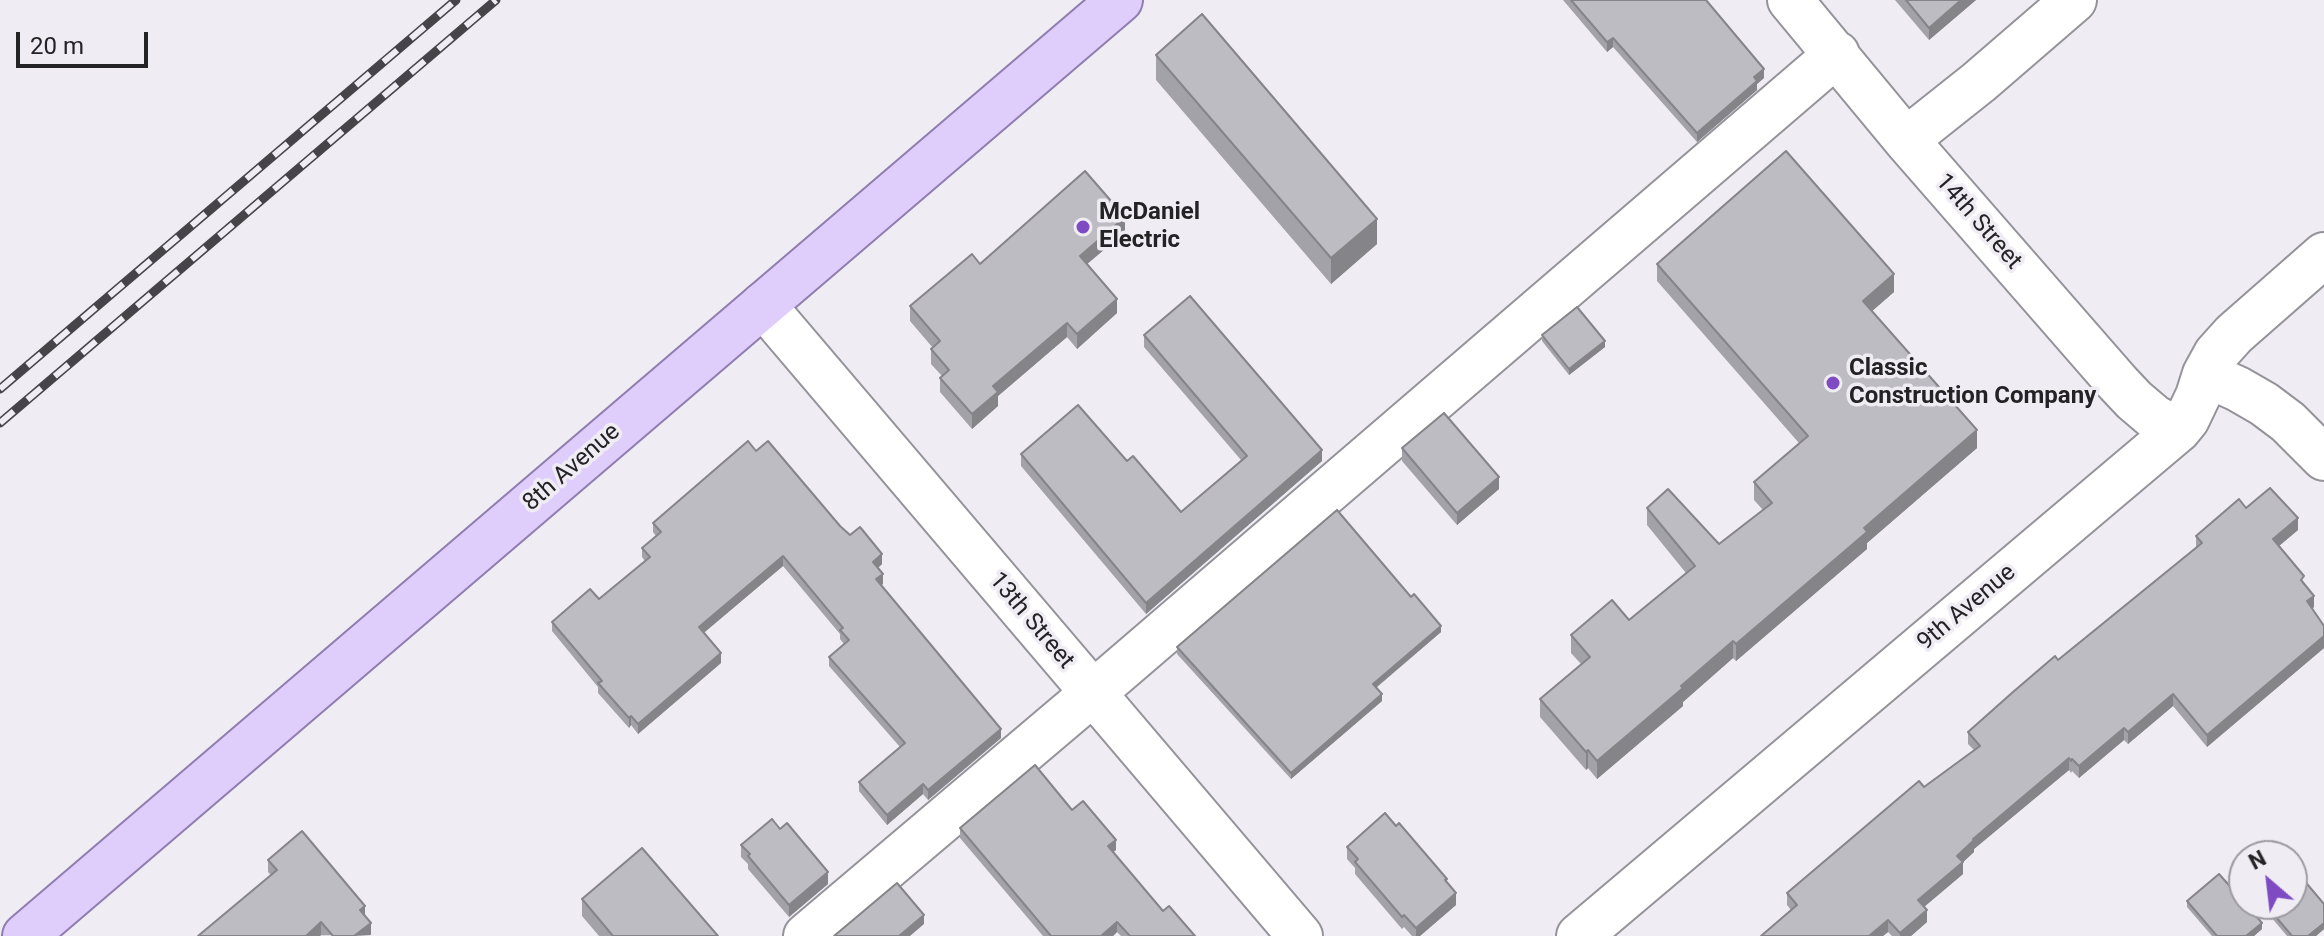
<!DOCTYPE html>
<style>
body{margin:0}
#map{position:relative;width:2324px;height:936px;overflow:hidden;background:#efecf4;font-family:Roboto,sans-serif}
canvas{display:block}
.north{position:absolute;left:2228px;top:840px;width:80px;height:80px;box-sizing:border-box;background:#efecf4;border:2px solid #9d9ba1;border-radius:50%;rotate:332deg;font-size:22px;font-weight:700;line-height:32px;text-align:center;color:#232225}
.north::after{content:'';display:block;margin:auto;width:28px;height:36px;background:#7f4bc2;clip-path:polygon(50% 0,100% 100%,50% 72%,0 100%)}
.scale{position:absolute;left:16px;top:32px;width:132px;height:36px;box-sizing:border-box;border:4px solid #232225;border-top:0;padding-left:10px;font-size:24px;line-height:28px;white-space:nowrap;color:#232225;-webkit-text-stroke:6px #efecf4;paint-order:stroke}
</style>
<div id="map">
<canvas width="2324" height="936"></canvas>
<div class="north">N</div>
<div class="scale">20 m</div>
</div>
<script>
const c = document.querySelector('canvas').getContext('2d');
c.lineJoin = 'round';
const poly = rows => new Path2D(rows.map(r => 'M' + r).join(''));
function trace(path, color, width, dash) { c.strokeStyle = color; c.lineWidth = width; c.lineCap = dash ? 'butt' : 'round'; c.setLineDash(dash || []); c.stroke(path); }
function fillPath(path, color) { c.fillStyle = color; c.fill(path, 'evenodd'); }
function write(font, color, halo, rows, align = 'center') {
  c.font = font + ' Roboto,sans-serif'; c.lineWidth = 7; c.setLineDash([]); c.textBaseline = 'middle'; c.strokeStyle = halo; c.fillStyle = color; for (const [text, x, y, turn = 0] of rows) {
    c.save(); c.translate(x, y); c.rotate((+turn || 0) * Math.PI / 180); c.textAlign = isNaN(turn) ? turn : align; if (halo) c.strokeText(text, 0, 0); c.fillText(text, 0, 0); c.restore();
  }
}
const minor = poly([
 [1790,0,1906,140,2118,383,2134,400,2154,417,2178,430],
 [1906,140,1979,82,2074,0],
 [763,305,1300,936],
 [2205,374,2238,389,2264,404,2288,422,2324,458],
 [806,936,1093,693,1837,54],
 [1579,936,2178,430,2187,419,2198,396,2205,374,2216,354,2234,334,2324,255]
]);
const major = poly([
 [25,936,1120,0]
]);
trace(minor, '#95939a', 48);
trace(major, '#8f7daf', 48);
trace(minor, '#fff', 44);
trace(major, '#dfcefc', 44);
const rail = poly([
 [0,389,456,0],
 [0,423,496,0]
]);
trace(rail, '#464448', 9);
trace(rail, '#efecf4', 6, [18]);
fillPath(poly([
 [1563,0,1706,0,1764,78,1757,84,1757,90,1697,142,1613,47,1607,52],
 [1895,0,1976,0,1929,40],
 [1156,55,1377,244,1331,284,1156,80],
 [1125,232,1087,264,1117,313,1077,349,1067,337,998,396,998,406,972,429,940,392,940,378,942,376,931,364,931,349,933,348,910,321,910,306,980,264],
 [1657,264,1894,292,1872,311,1977,448,1867,543,1867,549,1736,661,1733,658,1683,702,1683,706,1597,779,1588,768,1586,770,1540,717,1540,699,1581,664,1571,653,1571,635,1629,620,1686,573,1647,525,1647,508,1719,544,1763,510,1754,500,1754,482,1799,443,1657,281],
 [1144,335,1322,461,1146,614,1021,466,1021,454,1127,461,1181,512,1241,460,1144,347],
 [1542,335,1605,347,1569,375,1542,341],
 [1402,448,1499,489,1457,525,1402,461],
 [756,451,882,564,878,568,883,584,881,585,1001,738,928,800,923,794,887,825,859,791,859,782,900,747,829,666,829,657,844,644,840,639,840,634,783,566,703,633,721,663,638,734,631,725,629,728,598,693,598,687,552,631,552,622,599,599,645,561,642,557,642,548,656,536,653,532,653,523],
 [2246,508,2298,530,2279,546,2304,584,2314,607,2312,609,2324,626,2324,648,2207,747,2173,706,2128,744,2124,740,2079,778,2072,771,2071,773,2069,770,1974,849,1974,852,1963,862,1963,874,1924,907,1927,922,1911,936,1892,936,1888,932,1883,936,1761,936,1791,910,1787,905,1787,893,1924,787,1974,750,1968,744,1968,732,2058,660,2196,547,2196,536],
 [1441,632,1376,688,1382,701,1291,779,1177,654,1177,647],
 [1072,810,1116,850,1113,852,1163,911,1195,936,1121,936,1117,932,1113,936,1043,936,960,838,960,828],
 [741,845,828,884,789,917,748,869,748,864,741,857],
 [1347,847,1447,883,1456,905,1420,936,1412,936,1404,927,1402,929,1355,874,1355,868,1347,859],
 [268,860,365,917,371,935,198,936,271,875,268,872],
 [582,899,718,936,599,936,582,916],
 [2187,901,2262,929,2254,936,2212,936,2187,907],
 [2260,904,2292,904,2324,929,2316,936,2287,936]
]), '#a3a2a8');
fillPath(poly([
 [1961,0,1976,0,1929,40,1929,28],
 [1613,38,1613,47,1607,52,1607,42],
 [1764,69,1764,78,1757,84,1757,90,1697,142,1697,133,1754,77],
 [1125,217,1125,232,1080,270,1080,256],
 [1377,219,1377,244,1331,284,1331,258],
 [1894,274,1894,292,1863,319,1863,301],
 [1117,299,1117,313,1077,349,1077,334],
 [1067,323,1067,337,998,396,998,406,972,429,972,414,993,386],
 [1605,341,1605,347,1569,375,1569,369],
 [1977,430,1977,448,1867,543,1867,549,1736,661,1736,644,1864,528],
 [1322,450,1322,461,1146,614,1146,603],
 [1499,477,1499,489,1457,525,1457,513],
 [2298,518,2298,530,2273,551,2273,539],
 [882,554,882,564,873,572,873,562],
 [783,556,783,566,699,637,699,627],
 [883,574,883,584,876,589,876,579],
 [2314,596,2314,607,2307,613,2307,601],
 [1441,626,1441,632,1373,690,1373,684],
 [2324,636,2324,648,2207,747,2207,735],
 [1733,641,1733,658,1683,702,1683,706,1597,779,1597,761],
 [721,653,721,663,638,734,638,724],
 [1382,694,1382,701,1291,779,1291,773],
 [2173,694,2173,706,2128,744,2128,732],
 [631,716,631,725,629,728,629,718],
 [2124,728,2124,740,2079,778,2079,766],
 [1001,729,1001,738,928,800,928,790],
 [1588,750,1588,768,1586,770,1586,752],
 [2069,758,2069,770,1974,849,1974,852,1959,866,1963,862,1963,874,1918,912,1918,900,1973,839],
 [923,784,923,794,887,825,887,815],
 [1116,840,1116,850,1108,856,1108,846],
 [828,872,828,884,789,917,789,905],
 [1456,893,1456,905,1420,936,1416,936,1416,928],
 [365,906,365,918,360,910],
 [1927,910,1927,922,1911,936,1900,936,1900,933],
 [924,915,924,924,910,936,899,936],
 [1888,920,1888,932,1883,936,1869,936],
 [321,922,321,935,320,936,306,936],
 [1117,922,1117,932,1113,936,1101,936],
 [371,923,371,935,354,936],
 [2262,923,2262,929,2254,936,2246,936],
 [2324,923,2324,929,2316,936,2308,936]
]), '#858488');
const building = poly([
 [1571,0,1706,0,1764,69,1754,77,1757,81,1697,133,1613,38,1607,42,1571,0],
 [1906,0,1961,0,1929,28,1906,0],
 [1202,14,1377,219,1331,258,1156,55,1202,14],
 [1786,151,1894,274,1863,301,1977,430,1864,528,1867,532,1736,644,1733,641,1681,686,1683,688,1597,761,1588,750,1586,752,1540,699,1590,657,1571,635,1612,600,1629,620,1695,566,1647,508,1668,489,1719,544,1772,503,1754,482,1808,436,1657,264,1786,151],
 [1085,171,1125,217,1080,256,1117,299,1077,334,1067,323,993,386,998,392,972,414,940,378,949,370,931,349,940,341,910,306,972,254,980,264,1085,171],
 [1190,296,1322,450,1146,603,1021,454,1078,405,1127,461,1133,456,1181,512,1247,456,1144,335,1190,296],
 [1577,307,1605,341,1569,369,1542,335,1577,307],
 [1444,413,1499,477,1457,513,1402,448,1444,413],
 [748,441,756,451,768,441,840,526,850,535,860,527,882,554,873,562,883,574,876,579,1001,729,928,790,923,784,887,815,859,782,905,743,829,657,849,640,840,630,843,628,783,556,699,627,721,653,638,724,631,716,629,718,598,683,602,681,552,622,590,589,599,599,650,557,642,548,661,532,653,523,748,441],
 [2270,488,2298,518,2273,539,2304,576,2301,580,2314,596,2307,601,2324,626,2324,636,2207,735,2173,694,2128,732,2124,728,2079,766,2072,759,2071,761,2069,758,1973,839,1974,840,1957,856,1963,862,1918,900,1927,910,1900,933,1888,920,1869,936,1761,936,1797,905,1787,893,1919,781,1924,787,1980,746,1968,732,2013,692,2055,656,2058,660,2202,543,2196,536,2239,499,2246,508,2270,488],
 [1337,510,1411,597,1414,594,1441,626,1373,684,1382,694,1291,773,1177,647,1337,510],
 [1035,765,1072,810,1083,801,1116,840,1108,846,1163,911,1169,906,1195,936,1130,936,1117,922,1101,936,1051,936,960,828,1035,765],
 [1385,813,1396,826,1399,823,1447,879,1445,880,1456,893,1416,928,1404,915,1402,917,1355,862,1358,859,1347,847,1385,813],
 [772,819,780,829,787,823,828,872,789,905,748,856,750,854,741,845,772,819],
 [302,831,365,906,360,910,371,923,354,936,333,936,321,922,306,936,198,936,277,870,268,860,302,831],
 [642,848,718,936,613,936,582,899,642,848],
 [2292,866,2324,904,2324,923,2308,936,2292,936,2265,904,2292,904,2292,866],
 [2219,874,2244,902,2244,904,2246,904,2262,923,2246,936,2217,936,2187,901,2219,874],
 [897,883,924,915,899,936,834,936,897,883]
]);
fillPath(building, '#bebcc3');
trace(building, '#858488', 2);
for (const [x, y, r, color] of [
 [1083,227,8,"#7f4bc2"],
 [1833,383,8,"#7f4bc2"]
]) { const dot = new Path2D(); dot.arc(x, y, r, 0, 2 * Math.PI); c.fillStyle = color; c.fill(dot); trace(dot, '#efecf4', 3); }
write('bold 24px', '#232225', '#efecf4', [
 ["McDaniel",1099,213],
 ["Electric",1099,241],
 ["Classic",1849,369],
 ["Construction Company",1849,397]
], 'left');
write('24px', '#232225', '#efecf4', [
 ["14th Street",1978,222,49],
 ["8th Avenue",572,468,-41],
 ["9th Avenue",1967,608,-40],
 ["13th Street",1031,621,50]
]);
</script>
